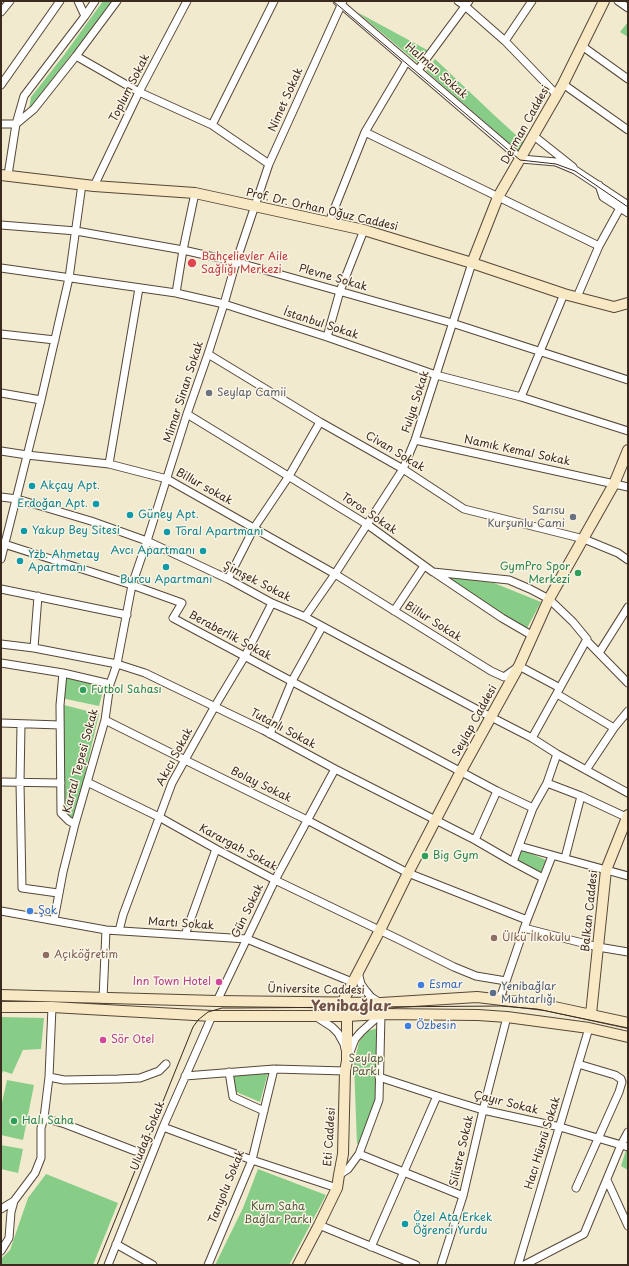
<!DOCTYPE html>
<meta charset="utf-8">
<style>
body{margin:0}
#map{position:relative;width:629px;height:1266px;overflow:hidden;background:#f1eacf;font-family:"Playpen Sans",sans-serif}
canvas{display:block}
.frame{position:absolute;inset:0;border:2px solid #3b2a1e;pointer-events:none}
</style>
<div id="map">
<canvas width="629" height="1266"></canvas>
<div class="frame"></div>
</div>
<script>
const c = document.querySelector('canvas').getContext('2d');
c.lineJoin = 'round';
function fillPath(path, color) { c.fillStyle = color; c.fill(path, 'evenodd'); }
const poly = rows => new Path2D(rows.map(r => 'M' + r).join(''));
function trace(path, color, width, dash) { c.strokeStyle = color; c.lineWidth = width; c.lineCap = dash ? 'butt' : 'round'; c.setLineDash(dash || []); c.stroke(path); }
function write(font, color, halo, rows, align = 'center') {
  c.font = font + ' "Playpen Sans",sans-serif'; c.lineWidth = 3; c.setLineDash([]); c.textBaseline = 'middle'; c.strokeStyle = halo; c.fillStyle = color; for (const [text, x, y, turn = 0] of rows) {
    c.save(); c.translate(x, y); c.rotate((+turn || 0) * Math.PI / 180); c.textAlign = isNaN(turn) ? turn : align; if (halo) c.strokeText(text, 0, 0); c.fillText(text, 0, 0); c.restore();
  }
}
fillPath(poly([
 [103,1,113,1,29,109,31,97,64,55],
 [357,12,429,51,419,64],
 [628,22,628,37,620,32],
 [435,59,494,115,527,145,519,152,518,151,426,71],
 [446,577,494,583,541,602,526,630],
 [65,675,105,683,99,706,61,698],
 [64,705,99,714,74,820,69,816,64,807],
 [521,849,546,860,541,872,516,861],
 [1,1017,44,1018,41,1049,23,1050,12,1074,3,1071,1,1077],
 [378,1028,376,1104,361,1143,357,1144,354,1064,359,1042,363,1036,368,1031],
 [268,1073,260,1102,234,1091,234,1076],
 [7,1080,34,1085,23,1140,1,1135,1,1107],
 [1,1145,23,1149,18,1173,1,1169],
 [626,1150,628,1151,628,1170,621,1166],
 [258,1169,326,1195,289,1265,215,1265,243,1208],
 [46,1174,118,1203,93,1265,1,1265,1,1259,10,1250,28,1198]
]), '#87cd87');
const minor = poly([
 [78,1,85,16],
 [337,1,521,159,556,162,575,170,628,205],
 [458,1,465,6,505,41,557,95],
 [618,1,628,8],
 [1,12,10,1],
 [505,41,532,1],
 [582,46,628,79],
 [76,56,139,92,212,125,269,164],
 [418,70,469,1],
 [563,84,628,130],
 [1,85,60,1],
 [1,124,16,124,24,96,85,16,95,1],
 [212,125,274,1],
 [365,132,599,246],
 [534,136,573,167],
 [8,175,16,124,34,109,76,56,117,1],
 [599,185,603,197,628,213],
 [94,186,139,92,187,1],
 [329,222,365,132,407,61],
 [1,225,76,231,183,250,236,262,452,323,628,380],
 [1,268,176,293,224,304,327,337,436,375,521,397,628,431],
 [176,293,183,250,195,193],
 [577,297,599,246,620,208],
 [1,334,55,340],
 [327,337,340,291,364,230],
 [208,354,320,422,403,469,464,509,584,539,618,553,628,560],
 [1,393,41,400],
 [521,397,564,294],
 [187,414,368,525,433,572,509,580,530,589,549,599,573,622,587,639,587,641,628,683],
 [415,440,628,487],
 [1,451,27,455,109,464,167,479,335,574,491,671,504,677,519,666,560,688],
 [109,464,139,288],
 [1,497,17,499,91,521,147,541,228,579,272,603,305,617,491,717,532,738,557,754,628,793],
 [1,543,132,585,182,603,173,618,497,791,533,808],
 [1,559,41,400,69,278,82,184],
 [435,573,502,618,533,636],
 [228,579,254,528,289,476,320,422],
 [1,589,127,615],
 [394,611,424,566],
 [305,617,335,574,403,469,415,440,472,263],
 [1,644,34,648,117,664,145,673,263,730,335,769,475,840,513,862,543,878],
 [34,648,38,596],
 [599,653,628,607],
 [1,663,63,673,110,684],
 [63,673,60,705,61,813,69,821,75,824],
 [557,694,614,728,628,711],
 [105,720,185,760,307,820,408,873,527,920],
 [1,723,60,725],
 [21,724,20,783,22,888,58,893],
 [270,734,292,681,322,627],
 [532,738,587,639],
 [586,770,614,728],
 [1,782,61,783],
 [87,782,159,817,216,849,275,880,400,940,454,967,476,976,506,981],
 [547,783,581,796,628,818],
 [475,840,497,791],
 [519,846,628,876],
 [565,858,581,796],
 [513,862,533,808,547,783,557,754],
 [1,911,106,930,247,939,352,982],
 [54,920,63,872,75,824,105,720,110,684,117,664,132,585,147,541,187,414,208,354,224,304,236,262,269,164,343,1],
 [524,928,598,947,628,952],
 [119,931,123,915,172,783,215,706,245,656,272,603],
 [185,935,216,849],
 [359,971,359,976,361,984,366,991,371,997,379,1002],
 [103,999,106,930],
 [498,999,502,993,527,920,552,856],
 [217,1001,275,880,335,769],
 [52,1007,49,1077,64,1080,118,1079,140,1078,159,1071,166,1064],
 [315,1016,332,1027,338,1033,344,1044,345,1049],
 [349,1055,355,1039,361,1032,381,1014],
 [229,1072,233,1097,264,1111],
 [185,1076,274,1069,345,1071],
 [379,1077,437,1096,483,1110,560,1127,628,1147],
 [44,1118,65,1124,135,1151],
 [163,1127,252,1160,337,1188],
 [359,1154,463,1196],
 [339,1175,348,1169,359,1154,379,1100,381,1014],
 [607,1180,628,1226],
 [576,1188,619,1092,622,1082,621,1079,615,1075,578,1064],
 [1,1209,14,1201],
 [319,1225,416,1265],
 [116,1244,153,1265],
 [371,1247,437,1096],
 [1,1251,9,1238,11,1212,14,1201,35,1173,41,1158,41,1128,44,1118,49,1077],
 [108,1265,163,1127,212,1016],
 [208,1265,252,1160,274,1069],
 [441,1265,463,1196,483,1110,507,1017],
 [518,1265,589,1028],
 [524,1265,584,1234,621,1145,628,1132]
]);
const secondary = poly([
 [1,175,94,186,195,193,364,230,472,263,564,294,614,307,628,303],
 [472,263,498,197,563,84,604,1],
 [1,995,217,1001,381,1003,477,997,545,1005,628,1023],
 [342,1003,380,930,408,873,461,771,519,666,549,599,614,484,628,450],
 [1,1007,52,1007,212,1016,347,1016,381,1014,478,1015,507,1017,589,1028,628,1037],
 [591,1014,606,870,628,815],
 [298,1265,319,1225,337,1188,339,1175,343,1154,345,1071,347,1061,347,1016,345,1010]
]);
trace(minor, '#564739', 9);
trace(secondary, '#564739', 12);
trace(minor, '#fff', 7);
trace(secondary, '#f8e8c3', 10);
trace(poly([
 [333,1,520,160,556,164,575,171,628,207],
 [97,1265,193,1027,198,1020,208,1012,222,1008,237,1008,501,1006,537,1009,628,1028]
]), '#3b2a1e', 1);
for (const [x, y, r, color] of [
 [192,263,5,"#e0444e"],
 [209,393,4,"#6b7280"],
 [32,486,4,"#0f9aa8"],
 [96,504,4,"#0f9aa8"],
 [130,515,4,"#0f9aa8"],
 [573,517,4,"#6b7280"],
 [24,531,4,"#0f9aa8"],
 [167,532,4,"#0f9aa8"],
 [203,551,4,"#0f9aa8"],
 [20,561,4,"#0f9aa8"],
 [166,567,4,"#0f9aa8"],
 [578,573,4,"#2e9e5b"],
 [83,690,4,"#2e9e5b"],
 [425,856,4,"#2e9e5b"],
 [30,911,4,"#3f7fe0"],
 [494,938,4,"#8d6e63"],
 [46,955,4,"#8d6e63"],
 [219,982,4,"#d1479c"],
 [421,985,4,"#3f7fe0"],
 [493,993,4,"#5c6f8a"],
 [408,1026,4,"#3f7fe0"],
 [103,1040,4,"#d1479c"],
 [14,1121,4,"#2e9e5b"],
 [405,1224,4,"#0f9aa8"]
]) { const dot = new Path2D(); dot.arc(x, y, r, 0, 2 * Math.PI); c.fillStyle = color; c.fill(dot); trace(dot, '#fcf5e5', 1.5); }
write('11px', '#3b2a1e', '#fcf5e5', [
 ["Halman Sokak",436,71,41],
 ["Toplum Sokak",130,88,-63],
 ["Nimet Sokak",286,100,-66],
 ["Derman Caddesi",526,125,-61],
 ["Prof. Dr. Orhan Oğuz Caddesi",322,210,13],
 ["Plevne Sokak",333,278,16],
 ["İstanbul Sokak",321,324,18],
 ["Mimar Sinan Sokak",184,392,-72],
 ["Fulya Sokak",416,402,-72],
 ["Namık Kemal Sokak",517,451,12],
 ["Civan Sokak",395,452,31],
 ["Billur sokak",204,487,29],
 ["Toros Sokak",369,514,34],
 ["Şimşek Sokak",257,582,27],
 ["Billur Sokak",433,622,32],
 ["Beraberlik Sokak",230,636,28],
 ["Seylap Caddesi",475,721,-61],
 ["Tutanlı Sokak",283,729,28],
 ["Akıcı Sokak",175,757,-62],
 ["Kartal Tepesi Sokak",81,761,-75],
 ["Bolay Sokak",261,785,26],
 ["Karargah Sokak",238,848,28],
 ["Gün Sokak",248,911,-64],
 ["Balkan Caddesi",590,911,-84],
 ["Martı Sokak",181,924,4],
 ["Üniversite Caddesi",316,990,1],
 ["Çayır Sokak",506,1103,14],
 ["Uludağ Sokak",148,1136,-68],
 ["Eti Caddesi",330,1137,-86],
 ["Hacı Hüsnü Sokak",543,1143,-73],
 ["Silistre Sokak",462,1151,-77],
 ["Tanyolu Sokak",227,1187,-68]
]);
write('11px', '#be3a42', '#fcf5e5', [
 ["Bahçelievler Aile",201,257],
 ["Sağlığı Merkezi",201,270]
], 'left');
write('11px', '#5b616d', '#fcf5e5', [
 ["Seylap Camii",217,393],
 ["Sarısu",565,511,"right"],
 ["Kurşunlu Cami",565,524,"right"]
], 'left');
write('11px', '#0d838f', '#fcf5e5', [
 ["Akçay Apt.",40,486],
 ["Erdoğan Apt.",88,504,"right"],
 ["Güney Apt.",138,515],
 ["Yakup Bey Sitesi",32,531],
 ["Töral Apartmanı",175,532],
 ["Avcı Apartmanı",195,551,"right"],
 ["Yzb. Ahmetay",28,555],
 ["Apartmanı",28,568],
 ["Burcu Apartmanı",166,580,"center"],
 ["Özel Ata Erkek",413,1218],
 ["Öğrenci Yurdu",413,1231]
], 'left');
write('11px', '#27864d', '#fcf5e5', [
 ["GymPro Spor",570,567,"right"],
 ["Merkezi",570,580,"right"],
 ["Futbol Sahası",91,690],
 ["Big Gym",433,856],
 ["Halı Saha",22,1121]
], 'left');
write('11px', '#366cbe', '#fcf5e5', [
 ["Şok",38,911],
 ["Esmar",429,985],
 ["Özbesin",416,1026]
], 'left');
write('11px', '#785e54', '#fcf5e5', [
 ["Ülkü İlkokulu",502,938],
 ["Açıköğretim",54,955]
], 'left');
write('11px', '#b23c85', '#fcf5e5', [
 ["Inn Town Hotel",211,982],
 ["Sör Otel",111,1040,"left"]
], 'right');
write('11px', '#4e5e75', '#fcf5e5', [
 ["Yenibağlar",501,987],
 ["Muhtarlığı",501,1000]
], 'left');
write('11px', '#525b3e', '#fcf5e5', [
 ["Seylap",366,1059],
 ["Parkı",366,1072],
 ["Kum Saha",278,1207],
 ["Bağlar Parkı",278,1220]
]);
write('bold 15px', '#715348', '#fcf5e5', [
 ["Yenibağlar",351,1007]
]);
</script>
